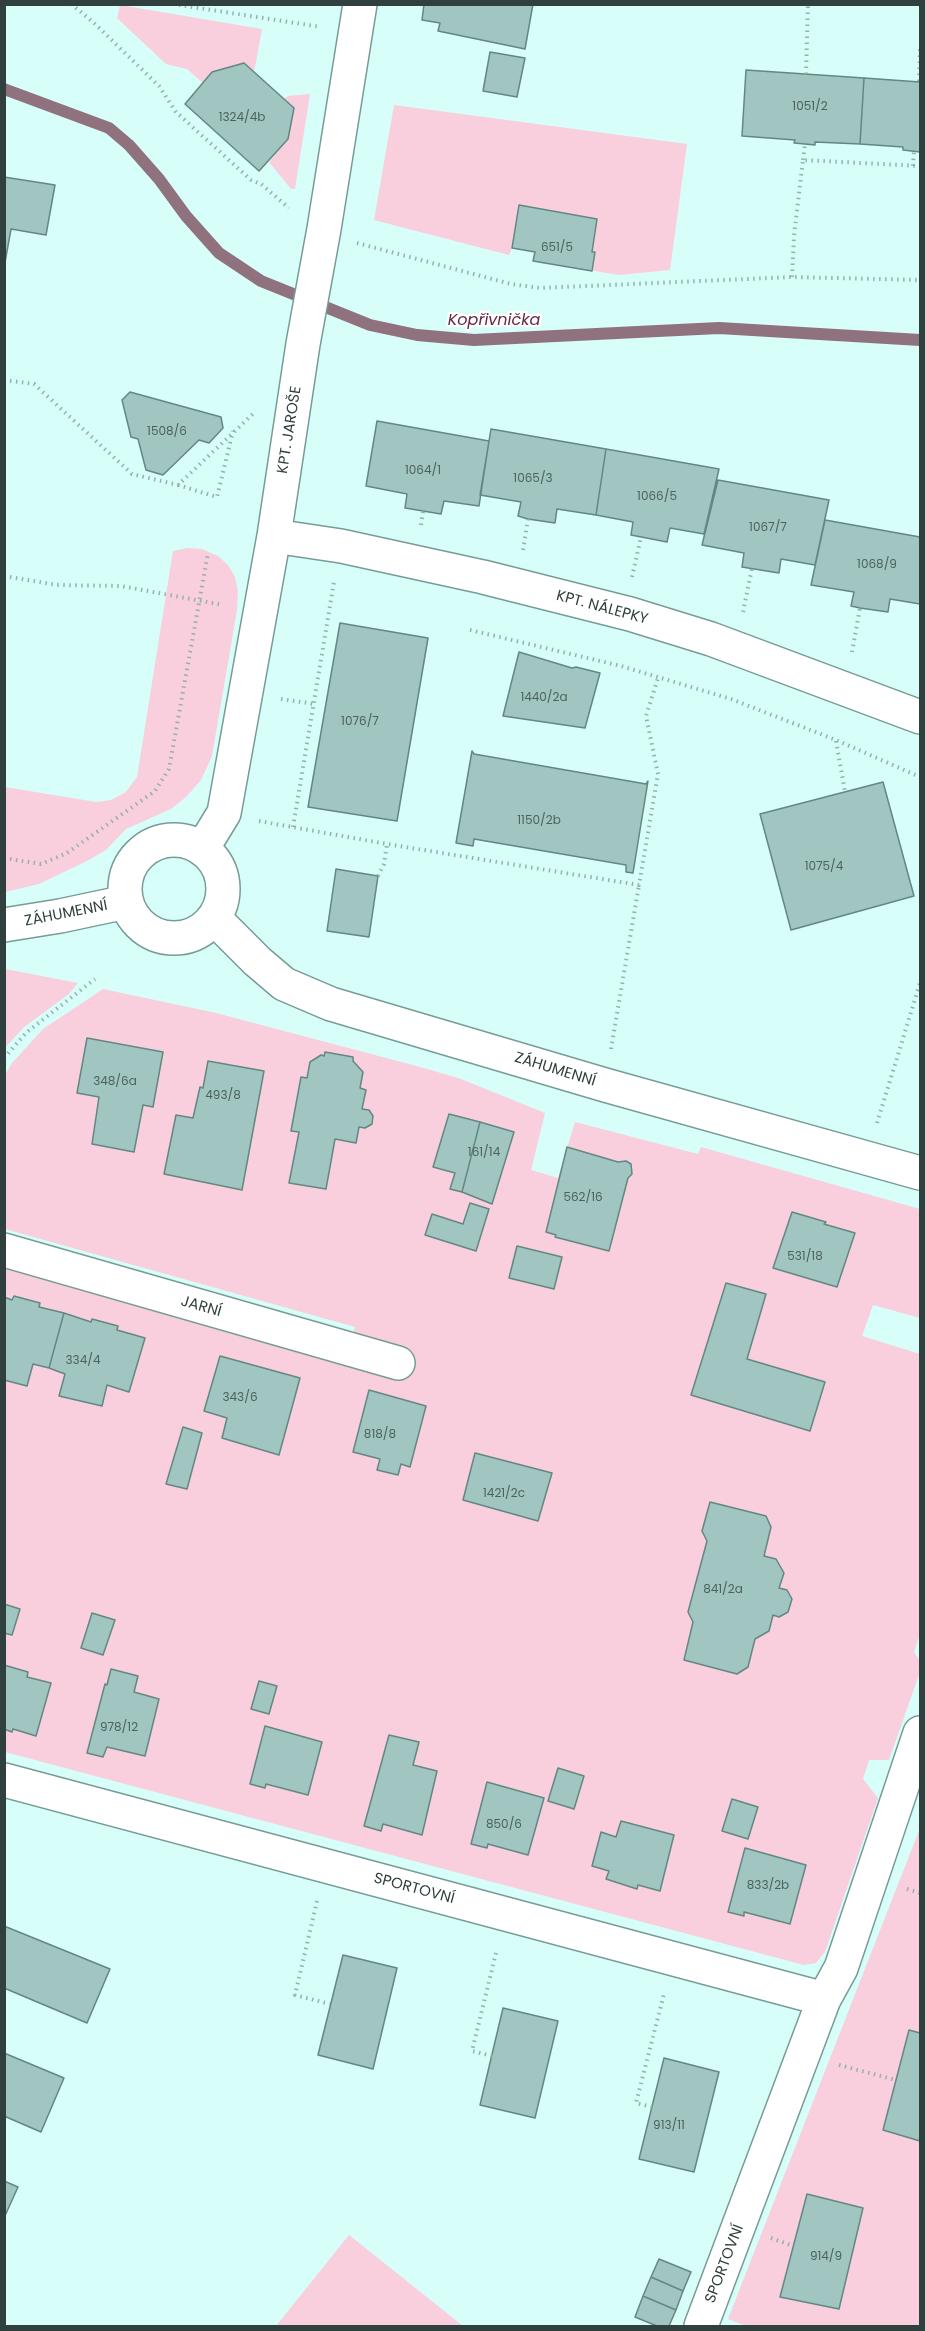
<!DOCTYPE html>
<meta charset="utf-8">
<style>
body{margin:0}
#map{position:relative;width:925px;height:2331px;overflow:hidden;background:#d7fef8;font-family:Poppins,sans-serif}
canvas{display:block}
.frame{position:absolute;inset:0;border:6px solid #30403e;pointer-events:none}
</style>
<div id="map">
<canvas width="925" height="2331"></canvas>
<div class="frame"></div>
</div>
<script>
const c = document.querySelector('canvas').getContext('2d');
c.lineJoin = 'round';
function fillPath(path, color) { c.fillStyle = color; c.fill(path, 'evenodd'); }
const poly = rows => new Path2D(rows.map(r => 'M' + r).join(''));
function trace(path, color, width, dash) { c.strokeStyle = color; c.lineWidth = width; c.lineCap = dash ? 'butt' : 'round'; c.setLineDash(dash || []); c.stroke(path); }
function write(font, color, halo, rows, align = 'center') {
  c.font = font + ' Poppins,sans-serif'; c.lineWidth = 4.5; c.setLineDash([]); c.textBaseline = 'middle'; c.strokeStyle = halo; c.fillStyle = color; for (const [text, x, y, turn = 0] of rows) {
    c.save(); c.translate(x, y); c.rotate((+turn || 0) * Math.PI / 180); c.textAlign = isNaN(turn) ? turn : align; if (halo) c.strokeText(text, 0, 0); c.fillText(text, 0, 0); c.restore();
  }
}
fillPath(poly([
 [120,5,262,29,254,72,244,63,212,72,203,83,187,69,166,64,117,18],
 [310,94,295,189,291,189,269,162,288,139,294,108,284,99,288,96],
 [394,105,687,144,670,270,619,275,533,261,534,252,512,248,509,255,374,220],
 [187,548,202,549,218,556,228,565,235,577,238,591,237,610,212,756,201,780,186,797,171,809,126,829,106,850,87,861,39,884,5,892,5,787,96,802,111,800,126,792,137,777,173,551],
 [5,969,78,983,69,994,24,1027,5,1048],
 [103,989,216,1013,424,1068,461,1079,545,1113,531,1170,558,1178,575,1122,698,1154,701,1147,920,1209,920,1318,873,1305,862,1336,920,1354,920,1634,914,1652,920,1661,920,1672,889,1760,869,1760,863,1779,878,1798,825,1952,816,1963,804,1965,5,1752,4,1266,75,1287,160,1308,346,1362,355,1327,5,1229,5,1075,12,1063,43,1029],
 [920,1828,920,2326,746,2326,728,2319],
 [349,2235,463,2326,276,2326]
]), '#f9cedd');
trace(poly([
 [4,89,109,128,129,145,159,179,186,216,219,253,261,281,370,325,417,335,474,340,719,328,920,340]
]), '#90727e', 12);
const building = poly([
 [424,4,533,4,525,49,438,31,440,23,422,20,424,4],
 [490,52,525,58,517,97,483,91,490,52],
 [244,63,294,108,288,139,259,171,185,104,212,72,244,63],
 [746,70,864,78,860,144,815,142,815,145,805,144,794,143,795,140,742,136,746,70],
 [864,78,920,82,920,152,903,150,903,147,860,144,864,78],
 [4,177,55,185,46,235,11,229,4,268,4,177],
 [519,205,597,219,592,252,595,252,592,271,533,261,535,252,512,248,519,205],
 [130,392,221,417,223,428,209,443,199,440,163,475,146,470,138,439,131,437,122,400,130,392],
 [377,421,489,441,479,506,444,501,441,514,405,508,407,494,366,486,377,421],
 [491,429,606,449,596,515,557,509,555,523,528,519,518,516,521,502,480,495,491,429],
 [606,449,719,469,704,534,670,528,667,542,631,535,633,522,596,515,606,449],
 [718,480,829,500,815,565,781,559,779,573,742,567,744,553,702,545,718,480],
 [825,520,920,537,920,604,890,599,888,612,860,608,851,606,854,592,811,585,825,520],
 [340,623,428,638,397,821,308,807,340,623],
 [519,652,572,668,576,667,600,673,585,728,503,716,519,652],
 [472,751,474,754,646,784,648,781,633,873,626,872,626,865,474,839,473,846,456,843,472,751],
 [883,782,914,896,791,930,760,814,883,782],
 [336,869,378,876,369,937,327,931,336,869],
 [87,1038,163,1052,153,1107,143,1105,134,1152,92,1144,99,1097,77,1093,87,1038],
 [325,1052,353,1057,353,1061,363,1072,360,1088,366,1090,362,1109,369,1110,373,1116,372,1124,365,1128,359,1127,356,1143,335,1139,326,1189,289,1183,299,1132,291,1131,301,1077,307,1078,310,1062,321,1055,324,1056,325,1052],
 [208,1061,264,1071,242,1190,164,1174,176,1115,193,1118,200,1087,203,1088,208,1061],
 [449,1114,480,1122,462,1192,450,1189,455,1173,433,1167,449,1114],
 [480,1122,514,1132,492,1204,462,1192,480,1122],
 [567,1147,618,1162,626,1161,631,1164,632,1174,628,1178,609,1251,555,1237,556,1235,546,1232,567,1147],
 [470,1203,489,1209,476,1251,425,1235,432,1214,463,1224,470,1203],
 [792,1212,826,1222,824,1224,855,1233,837,1287,773,1268,792,1212],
 [517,1246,562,1257,554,1289,509,1278,517,1246],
 [726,1283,766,1294,747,1359,825,1382,810,1431,691,1395,726,1283],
 [14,1296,40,1303,39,1307,64,1313,49,1368,33,1364,27,1386,4,1380,4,1297,12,1300,14,1296],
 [64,1313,91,1322,92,1319,118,1326,117,1330,145,1338,129,1392,107,1385,102,1406,59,1396,65,1374,49,1368,64,1313],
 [220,1356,300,1378,279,1455,222,1438,227,1418,204,1411,220,1356],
 [369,1390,426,1406,410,1467,401,1464,398,1475,377,1470,380,1459,353,1452,369,1390],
 [183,1427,202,1433,187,1489,166,1484,183,1427],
 [475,1453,552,1473,538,1521,463,1500,475,1453],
 [710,1502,766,1516,771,1527,764,1556,776,1559,784,1573,779,1588,787,1590,792,1599,788,1612,779,1617,773,1615,769,1631,755,1639,748,1667,737,1674,684,1660,693,1622,688,1612,707,1541,702,1531,710,1502],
 [4,1604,20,1609,12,1635,4,1633,4,1604],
 [92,1613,115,1620,103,1655,81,1648,92,1613],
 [4,1665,28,1672,27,1677,51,1683,36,1736,13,1729,12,1732,4,1729,4,1665],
 [111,1669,138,1676,134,1692,159,1699,145,1756,107,1747,103,1757,87,1753,105,1684,107,1685,111,1669],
 [259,1681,277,1686,269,1714,251,1709,259,1681],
 [265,1726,322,1742,308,1795,266,1784,265,1788,250,1784,265,1726],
 [389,1735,419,1742,413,1765,437,1771,422,1835,383,1824,381,1831,364,1826,389,1735],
 [558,1768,584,1776,574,1809,548,1801,558,1768],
 [487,1782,544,1798,528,1855,488,1844,487,1848,471,1844,487,1782],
 [732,1799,758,1807,748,1839,722,1831,732,1799],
 [621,1821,674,1835,660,1891,638,1885,637,1889,606,1879,609,1871,592,1866,601,1832,616,1837,621,1821],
 [745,1848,806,1865,790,1924,744,1912,744,1916,728,1912,745,1848],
 [4,1926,110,1969,87,2023,4,1988,4,1926],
 [343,1955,397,1968,373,2069,318,2055,343,1955],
 [503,2008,558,2021,535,2118,480,2105,503,2008],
 [909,2030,920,2033,920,2141,883,2130,909,2030],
 [4,2053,64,2078,41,2132,4,2116,4,2053],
 [664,2058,719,2072,694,2172,639,2159,664,2058],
 [4,2181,18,2187,4,2218,4,2181],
 [807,2194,863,2208,839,2309,780,2297,807,2194],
 [659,2259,691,2272,683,2291,651,2277,659,2259],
 [651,2277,683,2291,676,2310,643,2296,651,2277],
 [643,2296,676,2310,669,2326,657,2326,635,2317,643,2296]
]);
fillPath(building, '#a1c6c1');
trace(building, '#638782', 1.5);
const minor = poly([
 [274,536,341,546,483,577,630,614,711,639,920,717],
 [202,849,224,813,274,536,303,344,324,229,360,4],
 [4,1250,398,1363],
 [4,1780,824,1999],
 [701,2326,824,1999,841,1968,920,1733]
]);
const secondary = poly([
 '125 889a49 49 0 1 1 98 0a49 49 0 1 1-98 0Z',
 [214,918,257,961,284,984,331,1004,605,1085,920,1173],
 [4,925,60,916,126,902]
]);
trace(minor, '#779c97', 36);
trace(secondary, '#779c97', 36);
trace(poly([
 [71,4,93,22,159,86,176,112,251,180,261,184,289,208],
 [173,4,321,27],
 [806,74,808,4],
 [919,81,920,47],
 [803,160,805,144],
 [913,166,914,151],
 [357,243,511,284,540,288,792,277,920,280],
 [792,277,794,236,803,160,920,166],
 [4,380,34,384,132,474,178,485,256,411],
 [178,485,217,497,233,431],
 [421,525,423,511],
 [523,550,528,519],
 [4,576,57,585,121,586,223,605],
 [632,577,641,537],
 [743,612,752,568],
 [470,630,621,666,731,699,836,740,920,777],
 [852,652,860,608],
 [281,699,314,704],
 [836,741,845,792],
 [259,821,387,844,639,885,658,774,646,716,658,678],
 [293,827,334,582],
 [4,858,41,864,67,853,155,791,169,769,208,553],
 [378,876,384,864,387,844],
 [611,1049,639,885],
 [4,1058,27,1032,95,979],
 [877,1123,920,983],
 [907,1889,920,1893],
 [317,1901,295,1995,330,2004],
 [492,2056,472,2051,497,1949],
 [839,2065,896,2080],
 [652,2107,636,2103,664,1994],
 [771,2238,793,2246]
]), '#94b2ad', 4, [1.5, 4.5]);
trace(minor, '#fff', 33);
trace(secondary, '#fff', 33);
write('12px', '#4c625f', null, [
 ["1051/2",810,107],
 ["1324/4b",242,118],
 ["651/5",557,248],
 ["1508/6",167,432],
 ["1064/1",423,471],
 ["1065/3",533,479],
 ["1066/5",657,497],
 ["1067/7",768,528],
 ["1068/9",877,565],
 ["1440/2a",544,698],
 ["1076/7",360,722],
 ["1150/2b",539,821],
 ["1075/4",824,867],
 ["348/6a",115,1082],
 ["493/8",223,1096],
 ["161/14",484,1153],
 ["562/16",583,1198],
 ["531/18",805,1257],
 ["334/4",83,1361],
 ["343/6",240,1398],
 ["818/8",380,1435],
 ["1421/2c",504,1494],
 ["841/2a",723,1590],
 ["978/12",119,1728],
 ["850/6",504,1825],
 ["833/2b",768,1886],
 ["913/11",669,2126],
 ["914/9",826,2257]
]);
write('15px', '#30403e', '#fff', [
 ["KPT. JAROŠE",290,430,-81],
 ["KPT. NÁLEPKY",602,608,15],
 ["ZÁHUMENNÍ",66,914,-11],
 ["ZÁHUMENNÍ",555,1070,17],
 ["JARNÍ",201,1307,16],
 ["SPORTOVNÍ",414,1889,15],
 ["SPORTOVNÍ",725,2264,-69]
]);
write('italic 16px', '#672844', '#fff', [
 ["Kopřivnička",494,321]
]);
</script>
